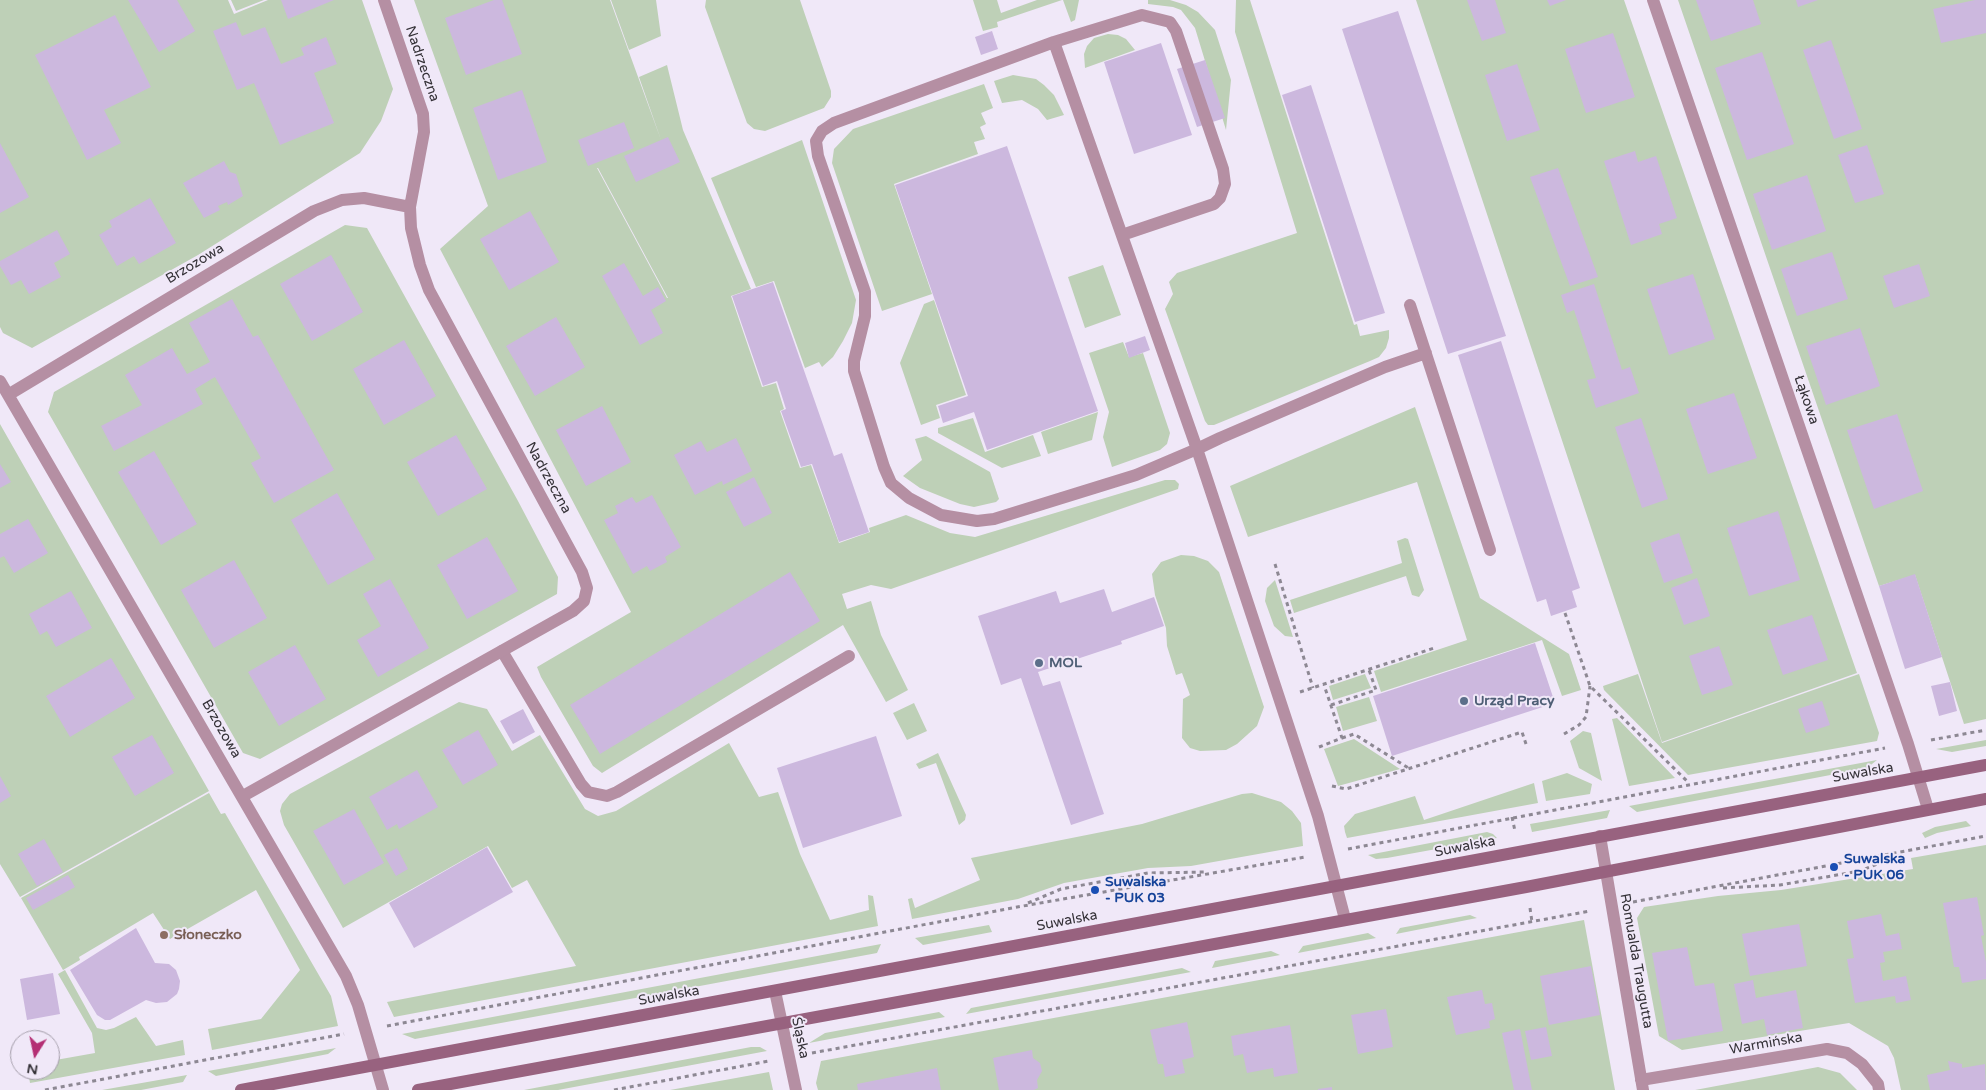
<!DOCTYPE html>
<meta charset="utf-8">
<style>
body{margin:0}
#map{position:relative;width:1986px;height:1090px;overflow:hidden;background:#f0e8f8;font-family:"Varela Round",sans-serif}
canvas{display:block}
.north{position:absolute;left:10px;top:1030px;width:50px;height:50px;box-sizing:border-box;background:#f0e8f8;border:1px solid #a59fab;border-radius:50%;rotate:190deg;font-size:14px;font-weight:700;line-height:20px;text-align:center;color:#343137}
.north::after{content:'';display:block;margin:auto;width:18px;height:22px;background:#b42f74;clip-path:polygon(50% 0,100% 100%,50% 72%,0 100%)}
</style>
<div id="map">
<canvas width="1986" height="1090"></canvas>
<div class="north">N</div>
</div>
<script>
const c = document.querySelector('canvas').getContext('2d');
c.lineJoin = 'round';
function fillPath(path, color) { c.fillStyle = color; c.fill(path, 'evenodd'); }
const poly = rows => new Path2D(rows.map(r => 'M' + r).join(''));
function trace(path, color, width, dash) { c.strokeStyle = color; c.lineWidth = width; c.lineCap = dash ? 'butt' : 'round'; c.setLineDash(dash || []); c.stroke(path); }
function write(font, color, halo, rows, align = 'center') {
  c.font = font + ' "Varela Round",sans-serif'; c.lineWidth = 4; c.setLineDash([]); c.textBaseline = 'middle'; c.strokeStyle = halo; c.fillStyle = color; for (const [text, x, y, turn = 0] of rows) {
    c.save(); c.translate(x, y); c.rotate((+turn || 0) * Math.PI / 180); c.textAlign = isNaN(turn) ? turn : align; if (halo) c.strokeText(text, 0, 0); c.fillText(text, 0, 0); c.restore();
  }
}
fillPath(poly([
 [0,0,228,0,234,14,268,0,362,0,393,89,381,121,360,153,198,255,32,348,3,333,0,327],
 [231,0,264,0,236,11],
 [414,0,610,0,661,140,639,77,667,65,683,130,751,289,731,296,762,387,776,383,784,409,780,411,800,468,811,465,839,543,870,532,869,528,906,515,950,533,975,537,1165,480,1175,480,1179,484,1178,489,891,589,871,585,842,594,847,609,871,601,881,635,908,690,886,702,843,625,602,773,593,766,541,677,537,667,631,612,440,249,488,206],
 [597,168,598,168,668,298,667,298],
 [611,0,656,0,661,36,629,50],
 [706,0,800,0,831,91,831,97,824,108,765,131,754,129,747,123,705,7],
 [973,0,997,0,1001,13,1037,0,1062,0,997,22,998,27,983,31],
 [1063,0,1079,0,1075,20,1071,22],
 [1148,0,1170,0,1186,5,1198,12,1215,30,1231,80,1226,130,1195,28,1181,10,1173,7,1148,4],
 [1236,0,1250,0,1354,325,1357,324,1360,336,1389,330,1389,338,1386,348,1379,357,1370,361,1214,425,1208,425,1205,421,1165,309,1173,294,1169,282,1177,273,1297,233,1235,32],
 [1416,0,1624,0,1857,673,1662,742],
 [1678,0,1986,0,1986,719,1964,724,1915,575,1879,586],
 [1108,34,1118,35,1126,39,1135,50,1085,68,1084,54,1087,46,1094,38],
 [1013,75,1036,79,1044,85,1054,95,1064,115,1047,120,1038,109,1022,100,1002,103,994,81],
 [984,84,993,108,981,113,986,124,980,127,985,139,974,142,978,154,894,184,932,294,882,311,832,163,834,149,853,129],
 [802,140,856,300,852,323,843,341,833,357,822,367,819,362,805,368,774,281,756,287,711,178],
 [345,225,367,228,518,501,558,577,557,594,260,759,243,753,48,412,54,392],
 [1103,265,1121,315,1085,328,1068,277],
 [934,300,966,395,936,405,940,418,921,425,900,363,924,304],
 [1123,342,1129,357,1143,353,1170,433,1167,444,1160,450,1112,467,1103,437,1109,412,1089,353],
 [1415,407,1480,598,1569,654,1581,690,1562,696,1542,640,1381,692,1374,671,1467,640,1417,482,1248,537,1230,486],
 [1098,412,1092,440,1048,454,1041,432],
 [973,418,985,452,1033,435,1041,456,1002,468,938,433,938,428],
 [0,424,209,791,20,897,0,864],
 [926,436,990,472,999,499,996,502,974,507,960,504,920,488,903,476,922,460,915,439],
 [1405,538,1408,539,1424,590,1419,597,1412,595,1406,576,1294,613,1290,600,1402,563,1397,541],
 [1181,555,1194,556,1208,561,1219,572,1264,707,1257,726,1237,744,1226,750,1200,751,1190,748,1182,738,1183,699,1190,695,1182,673,1176,675,1167,646,1166,628,1155,595,1152,574,1161,562],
 [1275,580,1293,637,1285,636,1274,626,1265,601,1267,588],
 [1365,674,1371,688,1333,700,1329,686],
 [1638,674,1662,743,1859,674,1879,733,1877,741,1688,775,1604,690,1603,686],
 [1369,697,1377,721,1343,731,1336,707],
 [459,702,487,709,512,751,540,735,585,809,598,816,616,811,729,743,759,797,778,792,800,854,830,920,869,910,868,895,873,896,878,926,394,1017,387,1002,576,966,527,880,512,888,488,846,343,928,284,825,280,811,282,804,290,794],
 [914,703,927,731,907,740,893,713],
 [1617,718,1675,778,1629,786,1612,719],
 [1583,731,1591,733,1602,781,1579,768,1570,741],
 [1354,739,1400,769,1338,786,1324,749],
 [1986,740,1986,746,1952,752,1936,749],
 [938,753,966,815,965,820,959,825,936,763,919,769,916,764],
 [1877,760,1867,768,1637,812,1629,806],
 [1567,773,1592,784,1590,794,1546,801,1542,781],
 [1534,783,1538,803,1347,838,1345,832,1344,826,1355,814,1415,796,1424,820],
 [209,793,221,814,225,813,331,996,338,1026,212,1050,208,1029,261,1019,300,970,256,890,170,939,153,913,79,957,80,960,63,970,21,898],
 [1252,793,1281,802,1292,811,1301,823,1303,846,1191,866,1148,868,1064,883,1018,899,912,919,908,899,912,898,915,908,980,880,971,858,1142,824,1242,794],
 [1610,810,1607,818,1532,832,1530,824],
 [1966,821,1971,826,1937,833,1925,838,1922,833,1935,827],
 [1487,832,1493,834,1497,838,1387,858,1376,859,1368,855],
 [1986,845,1986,1090,1901,1090,1894,1058,1888,1046,1849,1023,1682,1050,1659,1036,1637,918,1644,907,1718,896,1781,890,1913,869,1911,858],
 [1470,915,1477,918,1396,934,1400,928],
 [1584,920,1615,1090,818,1090,816,1083,821,1061],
 [989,925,992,932,923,945,915,938],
 [1368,933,1376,938,1298,953,1303,946],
 [881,944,877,953,415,1039,402,1034],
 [1271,951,1280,955,1212,968,1215,961],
 [1182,968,1191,972,966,1014,971,1008],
 [65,970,97,1028,106,1030,114,1028,136,1017,156,1046,183,1040,185,1055,30,1083,28,1071,50,1070,50,1061,95,1053,92,1033,58,974],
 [939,1012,945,1017,809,1043,825,1033],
 [751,1047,760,1047,767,1051,558,1090,524,1090],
 [336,1048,328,1054,216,1076,208,1071],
 [1818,1067,1840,1073,1857,1090,1695,1090],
 [769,1072,773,1090,670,1090],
 [187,1075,183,1082,141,1090,102,1090]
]), '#bed0b7');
fillPath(poly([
 [128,0,177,0,195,31,159,52],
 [281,0,334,0,288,19],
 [494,0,502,0,522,54,466,75,445,18],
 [1467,0,1495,0,1506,33,1482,41],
 [1547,0,1566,0,1550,6],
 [1696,0,1753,0,1761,24,1711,41],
 [1796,0,1818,0,1798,7],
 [1975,0,1986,0,1986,33,1941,43,1933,9],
 [1398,11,1506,336,1448,354,1342,29],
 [115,15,151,87,104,110,121,143,87,160,35,55],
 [236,22,242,36,265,27,281,64,304,55,301,48,326,37,337,64,314,73,334,123,280,145,254,83,237,90,213,31],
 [992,31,998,49,981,55,975,37],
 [1613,33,1635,97,1586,113,1565,49],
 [1831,40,1862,129,1834,139,1803,50],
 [1161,43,1192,135,1134,154,1104,62],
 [1762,52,1794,144,1747,160,1715,68],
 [1205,60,1225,118,1197,127,1177,69],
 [1517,64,1540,130,1507,141,1485,75],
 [1311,85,1385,313,1355,322,1282,95],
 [522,90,547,162,498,180,473,108],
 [624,122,634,148,588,166,578,140],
 [668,137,680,162,636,182,624,156],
 [0,143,29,197,0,213],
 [1867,145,1884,194,1855,203,1838,155],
 [1007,146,1098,411,987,450,974,412,943,423,938,406,968,396,895,185],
 [1635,151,1638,162,1656,156,1677,218,1659,224,1662,234,1631,245,1604,161],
 [224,161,230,172,236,174,243,196,228,205,227,202,218,206,220,210,204,218,183,183],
 [1558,168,1598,277,1570,286,1530,177],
 [1807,175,1826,231,1772,250,1753,194],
 [150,198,176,243,139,264,134,256,117,266,99,235,112,227,109,221],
 [530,211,559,262,509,290,480,239],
 [57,230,70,254,54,263,61,277,29,294,21,280,11,285,0,266,0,261],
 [1832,252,1848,299,1797,316,1781,269],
 [331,255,363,312,312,341,280,284],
 [624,263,643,296,658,287,666,301,651,310,663,333,640,345,602,276],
 [1919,264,1930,296,1894,308,1883,276],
 [1693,274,1715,339,1669,355,1647,289],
 [773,282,834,456,842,453,869,532,839,542,812,464,801,467,781,411,786,409,777,381,763,386,732,296],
 [1594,284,1622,370,1630,367,1639,393,1596,408,1587,380,1596,378,1574,310,1567,313,1561,295],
 [232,299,253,337,258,335,334,470,274,503,251,463,261,458,215,377,195,389,203,404,114,451,101,426,142,405,125,375,172,348,187,374,210,362,189,323],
 [556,317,585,367,535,396,506,346],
 [1860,328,1880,386,1826,405,1806,346],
 [1145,336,1150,350,1129,358,1125,343],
 [404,340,436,396,384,425,353,369],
 [1501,341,1580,588,1572,591,1577,607,1551,616,1546,599,1537,602,1458,355],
 [1734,393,1757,458,1708,474,1686,409],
 [602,406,631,462,586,486,556,430],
 [1897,414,1923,491,1874,509,1847,430],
 [1641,418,1668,499,1642,508,1615,427],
 [456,435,487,489,438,516,407,462],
 [736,438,752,471,723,485,722,481,695,495,674,455,701,441,707,452],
 [154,451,197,524,161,545,118,472],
 [0,464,11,482,0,488],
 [754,477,772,513,744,527,726,492],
 [337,493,375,559,328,585,291,520],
 [652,495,681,547,665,557,667,562,650,571,647,566,633,574,604,520,618,513,615,506,632,497,636,503],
 [1778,511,1800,580,1749,596,1727,528],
 [28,519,48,553,14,573,4,556,0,558,0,534],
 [1679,533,1693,573,1664,583,1650,543],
 [487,537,518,591,467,619,437,565],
 [234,560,267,618,214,648,181,590],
 [790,572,820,621,600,754,570,705],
 [1915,574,1942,657,1905,669,1879,586],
 [1697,578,1710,616,1684,625,1671,588],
 [390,579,429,648,378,677,357,640,381,626,363,594],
 [1104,589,1112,612,1154,597,1164,626,1121,641,1122,644,1038,672,1043,686,1060,681,1104,814,1071,825,1021,678,1001,685,978,616,1056,591,1060,603],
 [71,591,92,628,56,647,47,631,40,635,29,614],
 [1812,615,1828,660,1783,675,1767,630],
 [1535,643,1555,703,1392,756,1373,696],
 [295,645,326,699,279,726,248,672],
 [1719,646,1733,685,1702,695,1689,656],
 [111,658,135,698,70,737,46,696],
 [1950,682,1957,711,1939,716,1931,686],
 [1822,701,1830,725,1806,733,1798,709],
 [523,709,535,732,513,744,500,721],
 [478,730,498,765,463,785,442,750],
 [152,735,174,773,135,796,112,757],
 [876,736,902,816,803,848,777,768],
 [417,770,438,807,399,829,397,824,387,830,369,797],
 [0,776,11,796,0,803],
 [354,809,384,863,344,885,313,831],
 [44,839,63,872,37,886,18,854],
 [487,847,513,892,414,948,389,903],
 [397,848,408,869,396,876,384,855],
 [68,875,75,887,33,910,26,898],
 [1977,897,1984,935,1981,936,1986,962,1986,979,1962,983,1959,967,1954,967,1943,903],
 [1881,914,1886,936,1899,933,1902,949,1883,952,1885,962,1880,963,1883,981,1906,976,1911,1000,1896,1003,1895,996,1855,1003,1847,959,1854,958,1847,921],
 [1799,924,1807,966,1750,976,1742,934],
 [136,928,155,963,169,964,176,970,180,981,179,989,177,994,167,1002,156,1003,146,1000,110,1020,105,1020,97,1015,70,970],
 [1687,947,1695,986,1714,983,1723,1031,1668,1041,1652,953],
 [1591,966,1600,1015,1549,1025,1540,976],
 [53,973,60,1014,27,1020,20,979],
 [1753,980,1756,998,1796,990,1803,1028,1767,1035,1764,1019,1742,1024,1734,984],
 [1482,990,1485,1004,1492,1003,1495,1019,1489,1021,1490,1028,1456,1035,1447,997],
 [1386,1009,1393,1047,1358,1054,1351,1015],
 [1187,1022,1194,1057,1182,1060,1185,1073,1165,1077,1163,1064,1158,1064,1150,1030],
 [1290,1025,1298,1073,1274,1077,1273,1068,1247,1073,1243,1054,1234,1056,1231,1036],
 [1546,1027,1552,1056,1531,1060,1525,1031],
 [1520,1029,1532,1090,1514,1090,1502,1033],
 [1032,1050,1033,1058,1040,1063,1042,1071,1037,1080,1038,1088,1034,1090,999,1090,993,1058],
 [1948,1061,1962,1064,1962,1068,1985,1064,1986,1090,1930,1090,1927,1075,1950,1070],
 [937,1068,941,1090,858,1090,857,1084],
 [1332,1087,1332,1090,1318,1090,1318,1089]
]), '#ccb8de');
trace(poly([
 [1275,564,1313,688],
 [1565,613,1590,686,1689,783],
 [1300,692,1434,648],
 [1331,705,1376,690,1369,670],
 [1564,734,1579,725,1586,717,1590,686],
 [1342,738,1354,734,1410,769],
 [1931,740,1986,730],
 [1319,747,1342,738,1324,685],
 [1332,786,1346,789,1522,732,1527,747],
 [1512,817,1515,831],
 [1348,849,1885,748],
 [1723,888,1780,885,1860,871,1902,854],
 [1633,902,1986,836],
 [1028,903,1061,889,1148,873,1207,872],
 [1530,908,1532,922],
 [387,1026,1023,906,1305,857],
 [812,1053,1590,911],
 [45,1090,344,1034],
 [614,1090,769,1061]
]), '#8d8893', 3, [4, 4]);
trace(poly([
 [1054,42,1142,15,1170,22,1176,31,1223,169,1225,184,1220,198,1214,204,1122,235],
 [1410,305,1490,550],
 [502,651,581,784,588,792,607,796,617,792,849,656],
 [1345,919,1318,816,1197,449,1054,42,834,123,822,131,816,141,818,156,865,292,865,316,854,361,854,371,884,467,891,483,909,498,941,515,977,521,994,519,1136,475,1197,449,1220,438,1385,367,1426,353]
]), '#b58fa3', 12);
trace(poly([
 [1653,0,1908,744,1928,809],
 [0,381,346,976,358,1005,383,1090],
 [8,395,314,211,342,200,364,198,410,207],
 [243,796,573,611,584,601,587,588,582,572,429,290,420,265,411,228,410,207,424,132,423,114,384,0],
 [1600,836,1643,1090],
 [775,991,796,1090],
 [1641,1080,1827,1049,1847,1053,1862,1064,1878,1084,1879,1090]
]), '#b58fa3', 12);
trace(poly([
 [241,1090,1986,765],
 [418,1090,1526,887,1986,799]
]), '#98627f', 12);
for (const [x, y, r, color] of [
 [1039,663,5,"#5c6f8a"],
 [1464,701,5,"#5c6f8a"],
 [1834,867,5,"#1a4fb4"],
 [1095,890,5,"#1a4fb4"],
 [164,935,5,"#8d6e63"]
]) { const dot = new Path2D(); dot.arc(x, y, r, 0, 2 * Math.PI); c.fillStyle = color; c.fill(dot); trace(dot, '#f0e8f8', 2); }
write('14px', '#343137', '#f0e8f8', [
 ["Nadrzeczna",422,64,71],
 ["Brzozowa",195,264,-31],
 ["Łąkowa",1806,400,71],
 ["Nadrzeczna",548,478,61],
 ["Brzozowa",221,729,60],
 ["Suwalska",1863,773,-10],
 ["Suwalska",1465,847,-11],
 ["Suwalska",1067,921,-11],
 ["Romualda Traugutta",1636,961,80],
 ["Suwalska",669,996,-10],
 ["Śląska",800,1038,78],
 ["Warmińska",1766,1044,-10]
]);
write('bold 14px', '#4e5e75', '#f0e8f8', [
 ["MOL",1049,663],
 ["Urząd Pracy",1474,701]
], 'left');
write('bold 14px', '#164399', '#f0e8f8', [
 ["Suwalska",1844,859],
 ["- PUK 06",1844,875],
 ["Suwalska",1105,882],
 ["- PUK 03",1105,898]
], 'left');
write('bold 14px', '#785e54', '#f0e8f8', [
 ["Słoneczko",174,935]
], 'left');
</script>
